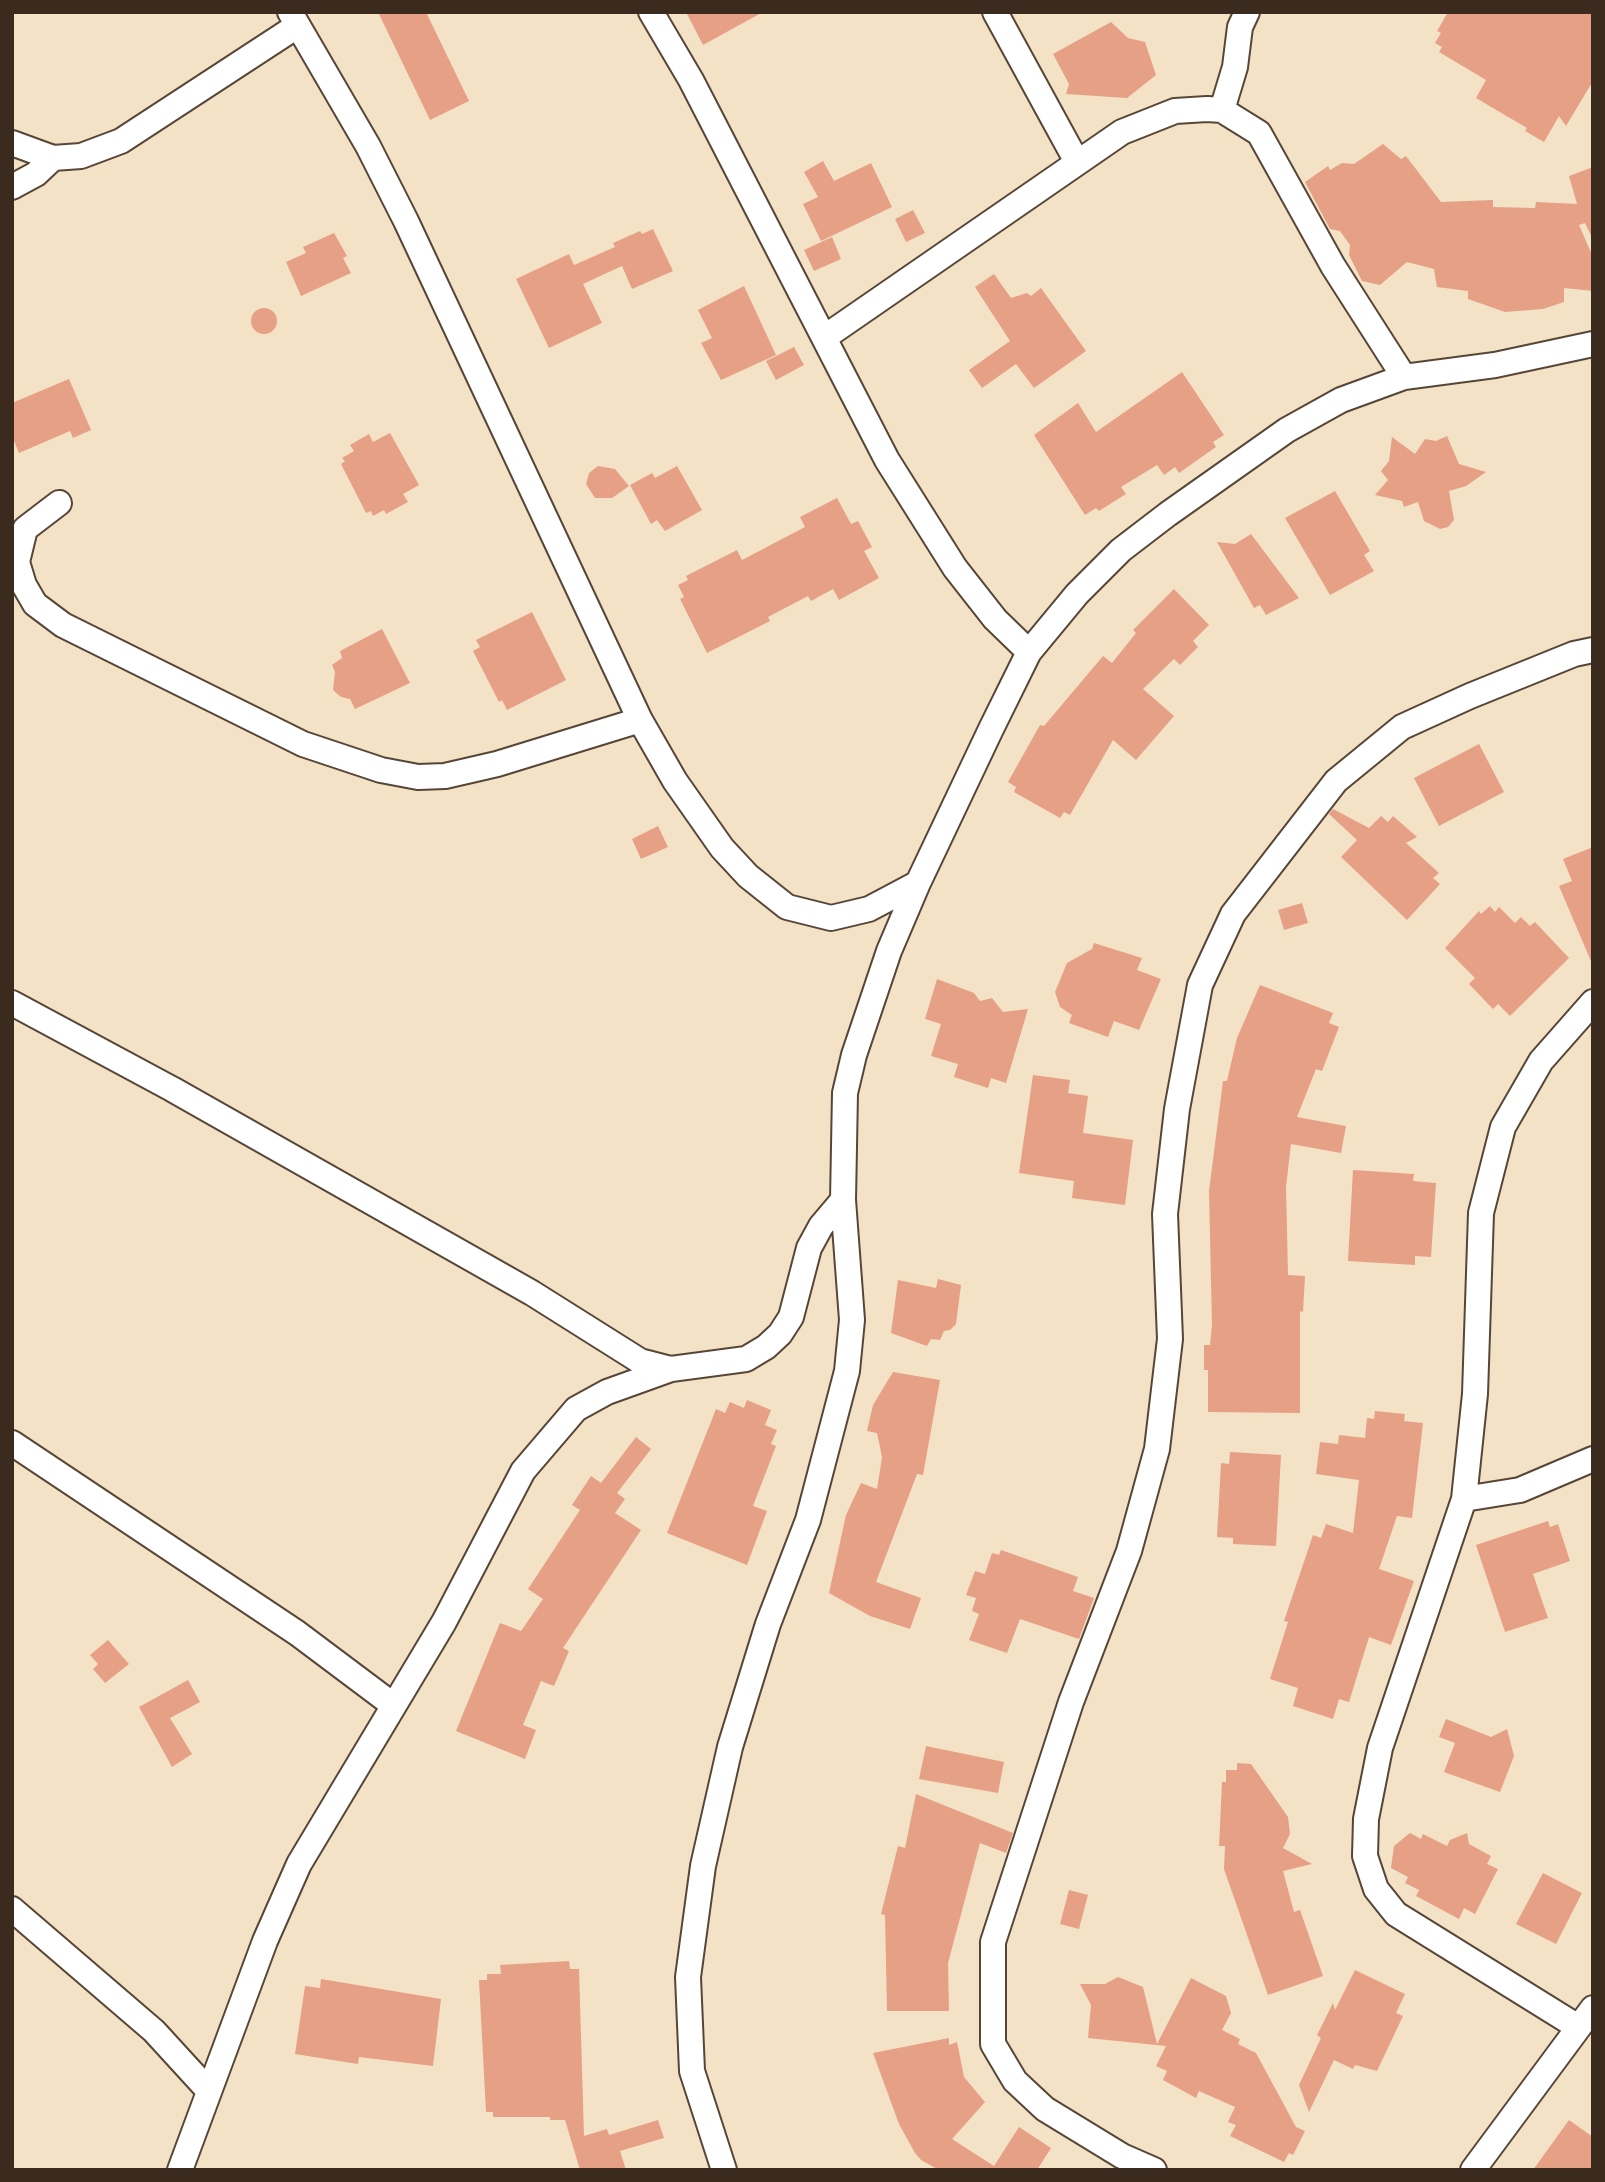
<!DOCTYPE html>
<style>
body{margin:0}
#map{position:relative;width:1605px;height:2182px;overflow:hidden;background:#f3e2c5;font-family:Mynerve,sans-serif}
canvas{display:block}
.frame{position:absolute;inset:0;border:14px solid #3b2a1e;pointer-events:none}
</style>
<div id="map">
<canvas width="1605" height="2182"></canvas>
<div class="frame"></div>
</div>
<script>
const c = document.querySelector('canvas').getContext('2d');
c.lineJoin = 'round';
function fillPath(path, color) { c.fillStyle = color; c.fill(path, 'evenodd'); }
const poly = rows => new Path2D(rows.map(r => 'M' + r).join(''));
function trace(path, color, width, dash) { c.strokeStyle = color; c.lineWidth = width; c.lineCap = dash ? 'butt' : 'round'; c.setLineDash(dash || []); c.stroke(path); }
fillPath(poly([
 [378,12,426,12,469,101,430,120],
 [686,12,763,12,703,45],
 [1448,12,1593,12,1593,81,1566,126,1559,116,1544,142,1525,131,1527,128,1476,98,1486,80,1439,52,1442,47,1435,43,1441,33,1437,31],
 [1111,22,1128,38,1145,42,1156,75,1127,98,1066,94,1069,84,1053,54],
 [1383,144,1401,159,1406,156,1441,202,1493,200,1493,207,1535,208,1536,202,1577,204,1569,176,1593,167,1593,240,1585,223,1579,225,1593,257,1593,291,1564,288,1564,302,1543,309,1505,312,1468,299,1468,291,1437,287,1434,269,1407,262,1380,285,1362,281,1349,255,1350,245,1340,231,1330,229,1305,182,1328,166,1330,170,1342,163,1354,164],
 [823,161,834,181,871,163,892,207,821,241,803,204,818,197,804,172],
 [913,210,925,233,906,242,895,219],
 [653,229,673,271,632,289,622,266,583,284,602,323,549,348,516,279,569,254,574,265,615,247,613,243,640,231,642,234],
 [334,233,347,256,343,258,351,273,301,296,286,262,306,253,303,247],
 [832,237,841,259,814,271,804,250],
 [994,274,1011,298,1027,293,1031,296,1041,288,1086,351,1034,388,1016,364,982,388,969,370,1010,341,975,287],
 [744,286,776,355,721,380,701,343,712,338,698,310],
 '251 321a13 13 0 1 1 26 0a13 13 0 1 1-26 0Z',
 [794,347,804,365,776,380,766,361],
 [1182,372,1224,435,1213,442,1216,447,1179,473,1175,467,1164,475,1157,465,1121,487,1126,494,1099,511,1096,508,1085,515,1034,435,1078,403,1096,432],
 [69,379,91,430,73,438,70,431,19,453,12,436,12,403],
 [390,433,419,485,403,494,408,502,386,514,384,510,373,516,371,511,366,513,341,464,345,461,342,458,354,451,350,445,369,434,373,442],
 [1447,436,1459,464,1486,472,1466,486,1449,491,1454,520,1448,527,1440,529,1424,521,1418,502,1404,507,1402,501,1375,495,1388,480,1381,471,1389,461,1392,437,1415,454,1425,439,1436,441],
 [598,466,615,469,629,486,612,498,595,498,586,484,589,473],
 [677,466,702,510,665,531,657,520,651,524,630,485,652,473,655,478],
 [1335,491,1370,551,1364,555,1374,571,1330,595,1285,518],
 [837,498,851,524,858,521,872,547,864,551,879,578,839,600,833,589,811,601,808,596,768,617,770,621,707,653,680,599,684,597,678,585,688,580,686,576,737,550,742,560,805,527,800,517],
 [1251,534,1299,598,1266,615,1260,605,1254,608,1217,542,1235,544],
 [1174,589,1209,625,1193,641,1198,647,1180,665,1174,659,1143,689,1174,716,1136,760,1113,740,1070,815,1064,812,1060,818,1014,792,1016,787,1008,782,1040,725,1044,726,1103,656,1112,663,1136,633,1133,630],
 [532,612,566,680,507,710,502,700,499,702,473,651,480,647,476,640],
 [382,629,410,683,355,709,350,699,341,697,333,690,335,672,332,665,342,658,340,651],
 [1479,744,1504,792,1439,826,1414,778],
 [1333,809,1369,828,1381,816,1388,822,1393,816,1417,837,1406,843,1439,873,1433,878,1440,884,1407,920,1341,857,1357,840,1329,814],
 [658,826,668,847,641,859,632,839],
 [1593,847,1593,966,1559,886,1572,881,1563,859],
 [1302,903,1308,923,1284,930,1278,910],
 [1490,906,1495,912,1499,907,1515,923,1521,917,1530,926,1535,922,1569,958,1510,1016,1498,1004,1493,1009,1469,984,1475,978,1445,948,1479,911,1481,914],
 [1094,943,1142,958,1137,970,1161,979,1139,1030,1114,1021,1108,1037,1069,1023,1072,1015,1060,1007,1055,992,1067,963,1092,949],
 [937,979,974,993,980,1001,992,998,1003,1012,1028,1009,1006,1083,991,1078,988,1088,954,1077,958,1064,931,1056,941,1024,925,1019],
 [1260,985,1333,1013,1329,1023,1339,1027,1322,1071,1316,1069,1297,1117,1346,1126,1341,1153,1291,1144,1286,1187,1288,1275,1305,1276,1303,1312,1300,1311,1300,1413,1208,1412,1208,1370,1204,1370,1204,1345,1210,1345,1212,1325,1209,1191,1223,1081,1227,1081,1237,1038],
 [1033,1075,1070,1080,1068,1093,1088,1096,1083,1133,1133,1140,1125,1205,1072,1198,1074,1181,1019,1173],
 [1353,1170,1414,1174,1413,1181,1436,1183,1431,1257,1415,1256,1415,1265,1348,1261],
 [938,1279,961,1285,956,1324,950,1330,944,1331,940,1340,931,1339,927,1346,891,1333,898,1280,936,1288],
 [893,1372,940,1380,923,1475,917,1474,876,1582,921,1598,910,1629,870,1616,829,1593,846,1515,861,1483,877,1489,882,1457,877,1433,867,1431,873,1405],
 [747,1400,771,1410,765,1425,777,1430,771,1444,776,1446,753,1506,767,1511,747,1565,667,1533,716,1409,725,1413,730,1402,744,1408],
 [1375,1411,1405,1414,1404,1421,1423,1423,1412,1518,1397,1516,1379,1569,1414,1581,1391,1645,1369,1637,1349,1702,1339,1699,1333,1719,1293,1706,1298,1688,1270,1679,1288,1622,1284,1621,1313,1535,1321,1538,1326,1524,1353,1533,1359,1480,1316,1474,1320,1442,1338,1444,1339,1435,1365,1438,1367,1418,1374,1419],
 [636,1437,651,1449,617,1493,625,1499,615,1513,641,1530,563,1648,569,1651,554,1686,541,1681,523,1725,536,1730,525,1759,456,1731,500,1623,521,1631,543,1599,528,1589,580,1510,572,1505,591,1476,601,1483],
 [1230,1452,1281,1455,1276,1546,1233,1544,1233,1538,1217,1537,1221,1463,1229,1464],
 [1548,1521,1550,1527,1558,1524,1570,1561,1533,1574,1548,1618,1505,1632,1476,1545],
 [1001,1550,1078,1577,1073,1591,1094,1598,1079,1639,1020,1619,1007,1653,969,1640,979,1614,972,1611,976,1598,966,1595,975,1571,985,1574,992,1553,999,1555],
 [108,1640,129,1664,105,1683,93,1669,98,1664,90,1655],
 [188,1680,200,1702,170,1718,192,1754,172,1767,139,1707],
 [1446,1719,1491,1737,1507,1729,1514,1756,1500,1792,1444,1772,1455,1743,1439,1737],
 [926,1746,1004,1762,998,1793,919,1779],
 [1237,1763,1251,1764,1288,1817,1290,1834,1283,1848,1312,1864,1283,1871,1294,1912,1300,1910,1323,1976,1268,1995,1224,1869,1225,1846,1219,1846,1222,1782,1226,1782,1226,1770,1237,1770],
 [916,1794,1013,1833,1006,1853,980,1843,948,1963,949,2011,887,2011,885,1915,881,1914,898,1846,905,1848],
 [1410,1833,1421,1839,1423,1834,1447,1846,1450,1840,1467,1833,1469,1844,1491,1856,1487,1864,1498,1869,1475,1914,1464,1908,1459,1919,1416,1896,1419,1890,1405,1883,1408,1877,1391,1868,1394,1846],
 [1543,1873,1582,1893,1556,1944,1516,1924],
 [1069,1890,1088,1895,1079,1929,1060,1924],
 [569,1961,570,1969,579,1969,584,2136,607,2129,609,2135,658,2120,664,2138,620,2151,626,2170,580,2170,565,2120,550,2120,550,2117,493,2117,493,2112,486,2112,479,1980,487,1980,487,1974,501,1974,500,1965],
 [1355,1970,1405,1994,1396,2013,1403,2016,1377,2071,1355,2065,1353,2069,1334,2060,1309,2112,1299,2085,1321,2038,1317,2035,1333,2003,1335,2010],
 [1118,1977,1143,1987,1157,2044,1191,1978,1226,1996,1231,2013,1222,2030,1240,2039,1238,2044,1256,2053,1296,2127,1305,2131,1293,2155,1289,2153,1284,2162,1230,2136,1236,2125,1228,2122,1235,2107,1199,2091,1196,2098,1163,2080,1167,2071,1156,2066,1166,2046,1088,2038,1091,2005,1080,1984,1105,1984],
 [321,1979,441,1999,433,2066,359,2057,358,2064,295,2054,305,1986,320,1988],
 [949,2038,949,2045,957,2042,964,2077,985,2102,952,2139,994,2166,1019,2127,1051,2148,1037,2170,939,2170,921,2160,915,2153,899,2124,873,2053],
 [1569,2120,1593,2137,1593,2170,1533,2170]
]), '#e6a086');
const street = poly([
 [290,12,368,146,406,221,640,720,675,781,722,848,748,876,787,907,831,918,869,909,918,883],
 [651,12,691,80,887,460,955,568,995,619,1029,652],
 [995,12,1077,162],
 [1222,110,1235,67,1240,27,1247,12],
 [12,143,53,158,81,156,121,141,297,26],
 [12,187,36,174,53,158],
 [825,337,1122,132,1175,111,1207,109,1222,110,1259,133,1333,266,1404,377],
 [59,503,25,529,17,562,24,585,35,604,63,625,303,744,381,770,418,777,445,776,497,764,640,720],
 [12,1003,172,1089,532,1293,640,1361,671,1369],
 [12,1443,297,1633,393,1705],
 [1464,1499,1520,1490,1593,1459],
 [12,1909,154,2031,208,2090],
 [1578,2027,1396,1914,1376,1889,1365,1856,1366,1819,1380,1748,1464,1499,1475,1394,1481,1213,1503,1127,1541,1061,1593,1002],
 [180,2170,265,1941,299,1864,444,1622,523,1471,576,1409,607,1392,671,1369,746,1359,766,1347,780,1334,791,1317,809,1248,821,1226,843,1200],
 [724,2170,692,2071,688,1977,703,1866,730,1747,768,1624,808,1520,847,1371,852,1320,843,1200,845,1093,854,1055,889,951,918,883,991,729,1029,652,1077,594,1121,550,1168,514,1287,430,1341,400,1404,377,1495,365,1593,344],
 [1154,2170,1122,2156,1045,2109,1015,2081,993,2044,993,1942,1071,1702,1129,1551,1157,1449,1170,1339,1165,1214,1177,1109,1200,985,1233,914,1336,781,1402,727,1470,696,1574,654,1593,650],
 [1473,2170,1593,2008]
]);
trace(street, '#574637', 28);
trace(street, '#fff', 24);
</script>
